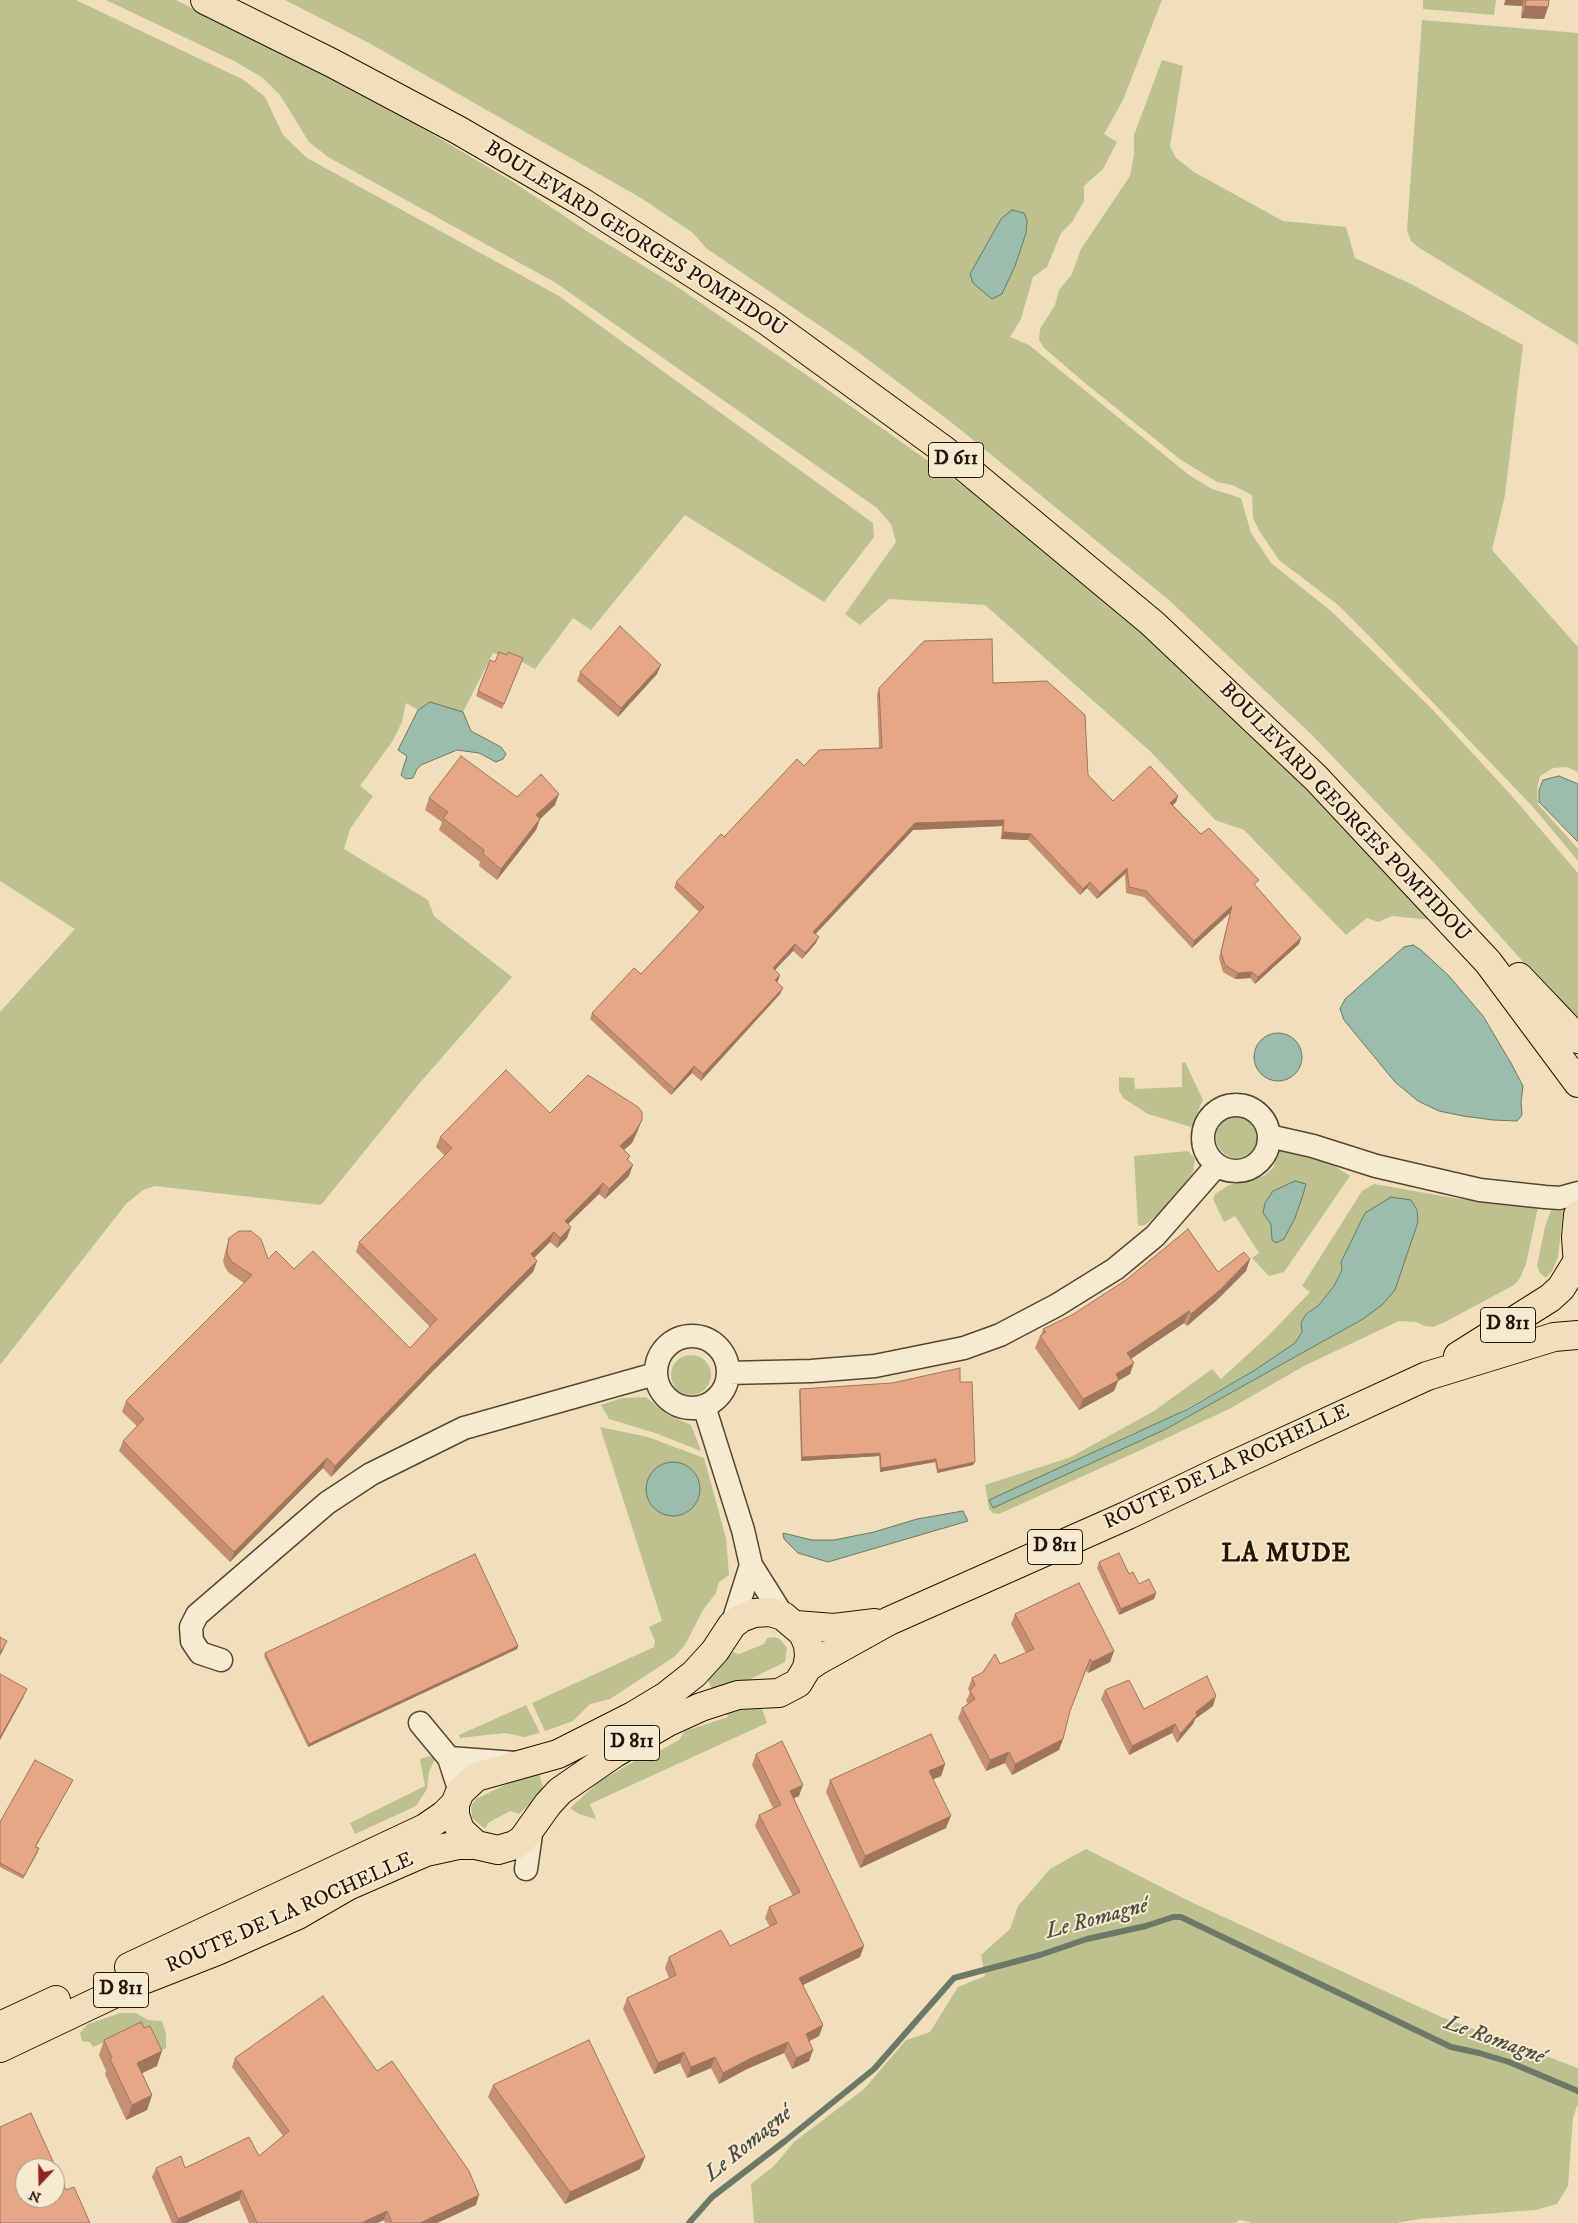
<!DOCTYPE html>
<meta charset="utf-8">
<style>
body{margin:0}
#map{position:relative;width:1578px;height:2223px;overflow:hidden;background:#f1dfbc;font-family:"IM FELL DW Pica",serif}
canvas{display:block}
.north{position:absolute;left:15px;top:2158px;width:50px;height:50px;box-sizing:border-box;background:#f6ead3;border:1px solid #a3947f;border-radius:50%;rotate:201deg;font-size:14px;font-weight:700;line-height:20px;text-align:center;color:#261300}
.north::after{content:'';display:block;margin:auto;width:18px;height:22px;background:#8f2418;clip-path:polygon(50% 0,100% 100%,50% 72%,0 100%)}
</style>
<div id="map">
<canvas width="1578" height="2223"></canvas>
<div class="north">N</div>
</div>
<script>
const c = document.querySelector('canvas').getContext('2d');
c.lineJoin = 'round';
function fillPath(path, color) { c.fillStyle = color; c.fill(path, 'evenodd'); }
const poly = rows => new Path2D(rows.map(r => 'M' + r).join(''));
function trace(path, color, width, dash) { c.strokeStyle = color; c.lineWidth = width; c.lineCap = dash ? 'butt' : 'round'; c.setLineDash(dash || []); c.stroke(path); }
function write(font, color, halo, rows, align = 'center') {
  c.font = font + ' "IM FELL DW Pica",serif'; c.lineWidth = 4; c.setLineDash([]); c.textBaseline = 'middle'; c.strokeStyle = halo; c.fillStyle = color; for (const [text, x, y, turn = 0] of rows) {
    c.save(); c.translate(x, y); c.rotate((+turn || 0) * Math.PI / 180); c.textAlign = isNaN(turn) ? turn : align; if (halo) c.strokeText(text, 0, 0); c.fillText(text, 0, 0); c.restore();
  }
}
fillPath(poly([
 [0,0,76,0,244,80,265,97,283,135,307,158,559,296,873,523,874,537,824,602,685,515,591,630,573,618,535,669,515,658,493,653,463,712,430,702,418,710,406,703,402,722,392,742,360,786,373,796,350,829,344,849,428,900,434,916,512,977,418,1085,321,1205,155,1186,143,1190,126,1204,0,1365,0,1012,75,929,0,881],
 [106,0,176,0,397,113,513,182,593,235,673,284,808,376,1009,518,1132,621,1275,757,1431,920,1392,916,1378,922,1367,918,1346,935,1244,830,1215,820,1151,752,985,605,889,599,860,625,845,614,896,542,891,524,877,508,556,283,328,157,309,142,280,95,263,78,234,61],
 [285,0,1162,0,1123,100,1104,134,1117,142,1103,169,1084,186,1084,201,1072,222,1061,233,1047,267,1033,277,1021,319,1010,337,1029,345,1189,475,1212,489,1241,498,1251,533,1271,563,1331,611,1430,707,1511,795,1578,873,1578,1017,1545,986,1436,865,1313,736,1170,601,956,426,858,352,706,248,693,233,641,198,369,43],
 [1423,0,1496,0,1494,15,1423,9],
 [1422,20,1578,33,1578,345,1418,247,1411,241,1407,230],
 [1162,60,1183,66,1170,146,1176,158,1194,172,1283,221,1346,227,1355,258,1411,284,1523,345,1505,495,1492,550,1578,647,1578,772,1567,767,1553,768,1540,776,1537,789,1538,804,1578,849,1578,861,1533,807,1373,640,1338,605,1279,560,1260,532,1253,518,1252,495,1232,485,1217,482,1181,460,1085,383,1044,348,1039,340,1040,329,1055,305,1059,290,1072,274,1081,249,1130,176,1134,154,1134,135],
 [1185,1062,1203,1100,1191,1127,1148,1114,1123,1098,1119,1090,1119,1077,1134,1078,1135,1089,1182,1087,1182,1063],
 '1216 1137a21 21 0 1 1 42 0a21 21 0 1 1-42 0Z',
 [1280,1148,1325,1160,1350,1176,1284,1272,1269,1276,1252,1258,1259,1253,1235,1216,1224,1222,1213,1199,1215,1194,1229,1185,1264,1176,1273,1168],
 [1188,1151,1195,1159,1193,1172,1172,1200,1156,1216,1145,1225,1138,1226,1134,1156],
 [1374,1184,1460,1199,1538,1207,1526,1264,1520,1278,1514,1285,1445,1322,1433,1327,1425,1326,1416,1322,1399,1321,1304,1366,1229,1409,1143,1449,999,1514,993,1513,989,1509,985,1485,1071,1457,1154,1411,1212,1369,1221,1379,1271,1333,1310,1292,1302,1286,1362,1191],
 [1418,1222,1409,1246,1363,1319,1166,1429,992,1507,990,1500,1044,1477,1131,1434,1161,1423,1255,1370,1295,1343,1302,1332,1301,1323,1306,1314,1318,1306,1334,1286,1342,1270,1341,1262],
 [1551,1210,1563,1211,1558,1257,1552,1271,1546,1278,1540,1273,1537,1266,1545,1227],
 '671 1375a20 20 0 1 1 40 0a20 20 0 1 1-40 0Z',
 [646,1397,668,1415,691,1425,701,1451,655,1433,609,1419,601,1405,622,1398],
 [600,1427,648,1437,704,1458,726,1538,729,1575,719,1582,716,1593,703,1610,685,1645,674,1657,610,1699,590,1704,573,1721,545,1731,532,1703,654,1647,655,1641,649,1627,662,1621],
 [774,1637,780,1639,787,1648,785,1662,736,1686,714,1693,706,1676,733,1652,739,1654,764,1644,767,1638],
 [526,1705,540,1733,524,1737,505,1733,460,1738,459,1735],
 [749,1705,762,1709,767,1723,590,1804,596,1819,579,1814,570,1808,600,1781,640,1758,663,1749,679,1740,685,1731,728,1717,725,1707],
 [430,1756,435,1759,429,1772,427,1789,416,1806,355,1834,350,1823,425,1786,420,1759],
 [539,1773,544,1791,519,1814,510,1811,488,1823,485,1829,472,1818,471,1806,476,1799,523,1776],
 [1086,1849,1191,1902,1439,2016,1578,2068,1578,2104,1573,2117,1568,2186,1557,2204,1535,2210,1419,2219,1396,2223,1253,2223,1241,2220,1234,2223,754,2223,751,2184,774,2166,794,2142,864,2089,906,2040,930,2032,958,1987,985,1976,981,1955,1010,1929,1018,1906,1050,1869],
 [120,2013,136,2013,148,2020,162,2021,166,2033,166,2048,151,2055,138,2029,93,2047,90,2042,82,2041,80,2033,88,2024]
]), '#bdc18f');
const water = poly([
 [1012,210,1024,213,1027,220,1026,233,1015,266,1002,294,992,299,973,283,970,274,1001,219,1012,210],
 [430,702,463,712,471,731,501,747,506,754,503,759,496,762,479,753,457,750,421,765,417,769,413,778,406,779,401,775,407,756,398,750,418,710,430,702],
 [1559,776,1578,784,1578,842,1539,802,1539,790,1543,780,1559,776],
 [1413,945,1421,950,1449,976,1483,1016,1511,1063,1523,1086,1521,1102,1522,1115,1517,1121,1493,1120,1463,1116,1439,1111,1418,1101,1395,1082,1344,1020,1340,1009,1345,999,1404,947,1413,945],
 '1254 1057a24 24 0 1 1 48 0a24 24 0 1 1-48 0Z',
 [1295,1181,1306,1184,1303,1195,1295,1218,1284,1239,1276,1243,1272,1240,1271,1224,1263,1213,1265,1203,1273,1191,1295,1181],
 [1391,1197,1411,1200,1417,1210,1418,1222,1395,1290,1382,1305,1363,1319,1166,1429,993,1508,989,1500,1188,1409,1255,1370,1295,1343,1302,1332,1301,1323,1306,1314,1318,1306,1334,1286,1342,1270,1341,1262,1365,1213,1391,1197],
 '646 1489a27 27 0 1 1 54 0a27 27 0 1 1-54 0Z',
 [963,1511,968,1521,828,1562,798,1553,784,1539,783,1533,812,1540,834,1540,874,1532,917,1519,963,1511]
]);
fillPath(water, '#9bbdac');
trace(water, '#6c7967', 1);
trace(poly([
 [689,2223,712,2197,785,2141,874,2069,954,1978,1040,1955,1087,1939,1146,1926,1173,1917,1181,1917,1451,2047,1479,2053,1509,2062,1578,2091]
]), '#6c7967', 6);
const minor = poly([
 '1203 1138a33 33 0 1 1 66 0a33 33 0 1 1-66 0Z',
 [1269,1136,1313,1146,1376,1166,1480,1190,1545,1197,1560,1198,1578,1193],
 '656 1372a36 36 0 1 1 72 0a36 36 0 1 1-72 0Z',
 [728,1373,811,1371,875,1366,964,1348,1000,1335,1057,1305,1115,1269,1155,1236,1217,1165],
 [704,1406,743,1530,751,1565,783,1616],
 [732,1625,751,1565],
 [221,1660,200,1653,192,1641,191,1627,197,1615,327,1503,371,1474,464,1428,648,1376,656,1377],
 [420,1723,449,1758],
 [460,1792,449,1758,516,1763],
 [526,1869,532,1827]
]);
const major = poly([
 [205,0,332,63,458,130,582,202,767,321,944,450,1152,623,1316,778,1488,962,1578,1083],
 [1519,977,1578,1039],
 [1578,1215,1576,1237,1578,1265],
 [1458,1356,1550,1298,1561,1288,1577,1262],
 [796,1625,834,1628,875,1623],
 [807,1668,817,1661,889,1621,1128,1515,1220,1471,1427,1376,1554,1337,1578,1335],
 [129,1967,425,1828,444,1815,455,1804],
 [0,2026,56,2000],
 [0,2048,143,1980,217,1951,298,1915,348,1886,426,1852,458,1845,476,1845,498,1850,515,1845,523,1839,548,1804,560,1791,615,1753,668,1722,701,1707,738,1695,779,1693,798,1683,807,1668,809,1656,808,1645,803,1633,783,1616,770,1612,754,1613,741,1618,732,1625,715,1651,694,1674,666,1696,633,1716,558,1754,476,1777,460,1792,455,1804,455,1815,460,1830,476,1845]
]);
trace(minor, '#59462f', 25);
trace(major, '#261300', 30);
trace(minor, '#f6ead3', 22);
trace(major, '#f1dfbc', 28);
fillPath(poly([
 [1505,0,1549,0,1548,7,1544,19,1521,18,1522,6,1504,5],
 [507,655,523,658,502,709,476,696,490,660,495,662],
 [580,672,657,674,618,717,577,681],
 [993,683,1088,775,1113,801,1178,796,1176,802,1173,805,1201,834,1256,886,1301,938,1299,944,1255,984,1250,978,1235,979,1223,972,1219,958,1230,913,1192,948,1144,897,1126,893,1125,874,1097,899,1087,888,1080,895,1028,840,1001,839,1002,826,913,830,815,934,816,943,802,959,793,951,775,970,780,975,777,982,780,994,701,1081,692,1073,671,1095,590,1019,592,1013,641,974,699,912,674,888,676,882,724,837,804,766,879,748,877,695,879,688],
 [517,797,555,805,540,819,536,830,497,880,479,866,480,862,439,830,442,822,425,810,429,798],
 [550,1113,638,1130,632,1143,623,1150,630,1156,628,1160,629,1176,605,1199,599,1194,568,1224,567,1238,557,1248,550,1242,534,1258,537,1261,533,1272,429,1375,331,1477,323,1468,230,1562,119,1451,123,1441,137,1426,122,1412,126,1401,244,1283,228,1272,225,1267,223,1261,226,1249,229,1238,268,1259,294,1269,410,1348,430,1327,356,1252,359,1242,445,1156,436,1147,440,1137],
 [1250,1259,1246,1271,1216,1301,1187,1326,1184,1323,1131,1359,1130,1374,1118,1381,1114,1391,1079,1410,1035,1348,1040,1336,1041,1335,1043,1329,1218,1272],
 [960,1382,973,1465,937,1473,935,1462,880,1472,879,1456,801,1461,799,1392,800,1389],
 [1099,1562,1156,1593,1154,1599,1119,1615,1097,1568],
 [1015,1614,1114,1651,1110,1662,1088,1673,1086,1670,1069,1713,1063,1739,1059,1750,1012,1775,1005,1763,986,1771,958,1718,962,1708,968,1704,966,1701,970,1692,968,1689,972,1678,1000,1664,1026,1653,1011,1624],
 [518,1646,517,1649,308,1747,264,1656,265,1653],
 [1105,1690,1144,1709,1213,1706,1195,1719,1193,1724,1177,1743,1172,1733,1129,1755,1101,1699],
 [756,1754,799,1796,794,1798,860,1957,803,1985,823,2025,819,2036,809,2041,813,2050,809,2061,792,2069,784,2053,747,2069,719,2084,711,2068,687,2078,680,2063,654,2074,623,2009,627,1998,669,1978,665,1968,669,1957,730,1946,770,1927,765,1918,769,1907,793,1896,755,1826,759,1815,773,1808,752,1765],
 [945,1764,941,1776,933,1779,946,1828,860,1868,826,1792,830,1780],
 [71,1783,36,1847,38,1852,23,1879,0,1867,0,1822],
 [104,2040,157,2066,142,2073,152,2095,147,2110,126,2120,105,2074,106,2071,99,2055],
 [235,2058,377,2071,476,2205,437,2223,385,2223,384,2220,377,2223,249,2223,239,2200,186,2223,172,2223,152,2177,156,2168,185,2168,259,2156,283,2136,232,2067],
 [493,2085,640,2169,565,2204,488,2097]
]), '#c59072');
fillPath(poly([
 [1506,0,1524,0,1522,6,1504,5],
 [1525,6,1548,7,1544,19,1521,18],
 [661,665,657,674,618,717,621,708],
 [559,794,555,805,540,819,536,830,497,880,501,869,536,815],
 [1178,796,1176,802,1168,809,1170,803],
 [1004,820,1002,826,913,830,811,939,813,932,915,823],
 [1003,832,1031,834,1028,840,1001,839],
 [1127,868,1125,874,1097,899,1100,893],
 [1090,882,1087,888,1080,895,1083,889],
 [1232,906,1230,913,1192,948,1194,941],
 [819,937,816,943,802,959,805,953],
 [1301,938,1299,944,1255,984,1258,977],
 [795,944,793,951,771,974,773,968],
 [1252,972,1250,978,1235,979,1238,973],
 [780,975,778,981,772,987,775,980],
 [783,988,780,994,701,1081,703,1074],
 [694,1066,692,1073,671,1095,674,1089],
 [642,1120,638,1130,632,1143,616,1157,620,1146],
 [633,1165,629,1176,605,1199,609,1189],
 [603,1183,599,1194,561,1231,565,1221],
 [571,1227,567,1238,557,1248,560,1238],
 [554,1232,550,1242,527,1265,531,1254],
 [1250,1259,1246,1271,1216,1301,1187,1326,1191,1314],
 [537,1261,533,1272,429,1375,331,1477,335,1466,433,1365],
 [1189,1311,1184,1323,1123,1364,1127,1353],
 [1134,1363,1130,1374,1118,1381,1114,1391,1079,1410,1083,1399,1116,1374],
 [880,1453,879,1456,801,1461,802,1457],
 [327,1458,323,1468,230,1562,234,1552],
 [936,1459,935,1462,880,1472,881,1468],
 [975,1462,973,1465,937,1473,938,1470],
 [1156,1593,1154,1599,1119,1615,1121,1609],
 [7,1641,3,1650,0,1656,0,1653],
 [518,1646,517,1649,308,1747,309,1744],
 [1114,1651,1110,1662,1088,1673,1092,1662],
 [27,1689,23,1698,0,1740,0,1737],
 [1216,1696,1213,1706,1195,1719,1193,1724,1177,1743,1180,1734,1196,1712],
 [1175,1724,1172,1733,1129,1755,1132,1746],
 [1063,1739,1059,1750,1012,1775,1015,1764],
 [1009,1752,1005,1763,986,1771,990,1760],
 [945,1764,941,1776,924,1783,929,1771],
 [803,1785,799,1796,786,1802,790,1791],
 [951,1816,946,1828,860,1868,865,1856],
 [864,1946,860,1957,795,1989,799,1978],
 [823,2025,819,2036,802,2045,806,2034],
 [788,2042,784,2053,747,2069,719,2084,723,2073,751,2058],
 [813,2050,809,2061,792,2069,796,2058],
 [162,2051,157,2066,132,2078,137,2063],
 [684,2052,680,2063,654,2074,658,2063],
 [715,2057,711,2068,687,2078,691,2067],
 [152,2095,147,2110,126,2120,132,2105],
 [645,2157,640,2169,565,2204,570,2192],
 [242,2190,239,2200,186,2223,176,2223,178,2219],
 [479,2195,476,2205,437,2223,420,2223],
 [387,2211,384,2220,377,2223,361,2223]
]), '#a0755d');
const building = poly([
 [1526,0,1549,0,1548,7,1525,6,1526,0],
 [620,626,661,665,621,708,580,672,620,626],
 [992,639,993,683,1047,681,1085,715,1088,775,1113,801,1150,766,1178,796,1170,803,1201,834,1209,828,1259,880,1254,884,1301,938,1258,977,1252,972,1238,973,1225,965,1221,952,1232,906,1194,941,1146,891,1129,887,1127,868,1100,893,1090,882,1083,889,1031,834,1003,832,1004,820,915,823,813,932,819,937,805,953,795,944,773,968,780,975,775,980,783,988,703,1074,694,1066,674,1089,592,1013,634,968,641,974,704,907,676,882,721,834,724,837,797,759,804,766,819,750,882,748,879,688,924,641,992,639],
 [499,652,507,655,508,652,523,658,504,704,478,691,490,660,495,662,499,652],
 [461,756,517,797,541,774,559,794,536,815,540,819,501,869,483,854,484,850,443,818,448,812,429,798,461,756],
 [506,1070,550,1113,588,1075,638,1107,642,1112,642,1120,635,1132,620,1146,630,1156,627,1159,633,1165,609,1189,603,1183,565,1221,571,1227,560,1238,554,1232,531,1254,537,1261,433,1365,335,1466,327,1458,234,1552,123,1441,144,1419,126,1401,252,1275,232,1262,228,1256,227,1251,229,1238,239,1231,251,1231,261,1239,268,1259,276,1251,294,1269,313,1251,410,1348,437,1319,359,1242,452,1148,440,1137,506,1070],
 [1188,1229,1218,1272,1244,1252,1250,1259,1220,1290,1191,1314,1189,1311,1127,1353,1134,1363,1116,1374,1119,1380,1083,1399,1040,1336,1046,1332,1043,1329,1072,1315,1126,1280,1188,1229],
 [960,1368,960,1382,972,1382,975,1462,938,1470,936,1459,881,1468,880,1453,802,1457,800,1389,892,1383,960,1368],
 [1119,1553,1129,1574,1133,1572,1139,1584,1149,1579,1156,1593,1121,1609,1099,1562,1119,1553],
 [475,1554,518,1646,309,1744,265,1653,475,1554],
 [1079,1583,1114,1651,1092,1662,1090,1659,1070,1711,1063,1739,1015,1764,1009,1752,990,1760,962,1708,975,1699,970,1691,975,1685,972,1678,983,1672,995,1654,1000,1664,1034,1649,1015,1614,1079,1583],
 [0,1637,7,1641,0,1653,0,1637],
 [0,1674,27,1689,0,1737,0,1674],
 [1207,1676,1216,1696,1196,1712,1197,1715,1180,1734,1175,1724,1132,1746,1105,1690,1129,1680,1144,1709,1207,1676],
 [931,1734,945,1764,929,1771,951,1816,865,1856,830,1780,931,1734],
 [782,1741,803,1785,790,1791,864,1946,799,1978,823,2025,806,2034,813,2050,796,2058,788,2042,751,2058,723,2073,715,2057,691,2067,684,2052,658,2063,627,1998,676,1975,669,1957,721,1930,730,1946,777,1923,769,1907,800,1892,759,1815,781,1805,756,1754,782,1741],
 [35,1760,73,1780,35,1847,39,1848,24,1876,0,1863,0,1822,35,1760],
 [323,1996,377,2071,392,2061,469,2171,479,2195,420,2223,392,2223,387,2211,361,2223,257,2223,242,2190,178,2219,156,2168,181,2156,185,2168,249,2137,259,2156,289,2131,235,2058,323,1996],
 [141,2022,144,2028,150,2026,162,2051,137,2063,152,2095,132,2105,110,2059,112,2058,104,2040,141,2022],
 [589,2040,645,2157,570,2192,493,2085,589,2040],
 [31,2113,66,2190,74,2187,90,2223,0,2223,0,2127,31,2113],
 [25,2168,55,2168,55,2198,25,2198,25,2168]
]);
fillPath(building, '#e5a785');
trace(building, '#a0755d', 1);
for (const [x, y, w] of [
 [956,460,55],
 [1508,1325,55],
 [1055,1547,55],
 [632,1743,55],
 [121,1990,55]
]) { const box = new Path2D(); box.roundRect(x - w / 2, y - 17.5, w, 35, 4); c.fillStyle = '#f6ead3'; c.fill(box); trace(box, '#261300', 1); }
write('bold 20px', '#261300', null, [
 ["D 611",956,460],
 ["D 811",1508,1325],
 ["D 811",1055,1547],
 ["D 811",632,1743],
 ["D 811",121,1990]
]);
write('21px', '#261300', '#f6ead3', [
 ["BOULEVARD GEORGES POMPIDOU",635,240,32],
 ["BOULEVARD GEORGES POMPIDOU",1344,813,46],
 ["ROUTE DE LA ROCHELLE",1227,1468,-25],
 ["ROUTE DE LA ROCHELLE",290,1914,-24]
]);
write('italic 22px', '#4f4e3c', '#f6ead3', [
 ["Le Romagné",1097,1920,-15],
 ["Le Romagné",1494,2041,20],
 ["Le Romagné",749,2145,-39]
]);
c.letterSpacing = '1px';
write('bold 26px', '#261300', '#f6ead3', [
 ["LA MUDE",1286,1556]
]);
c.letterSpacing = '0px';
</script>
